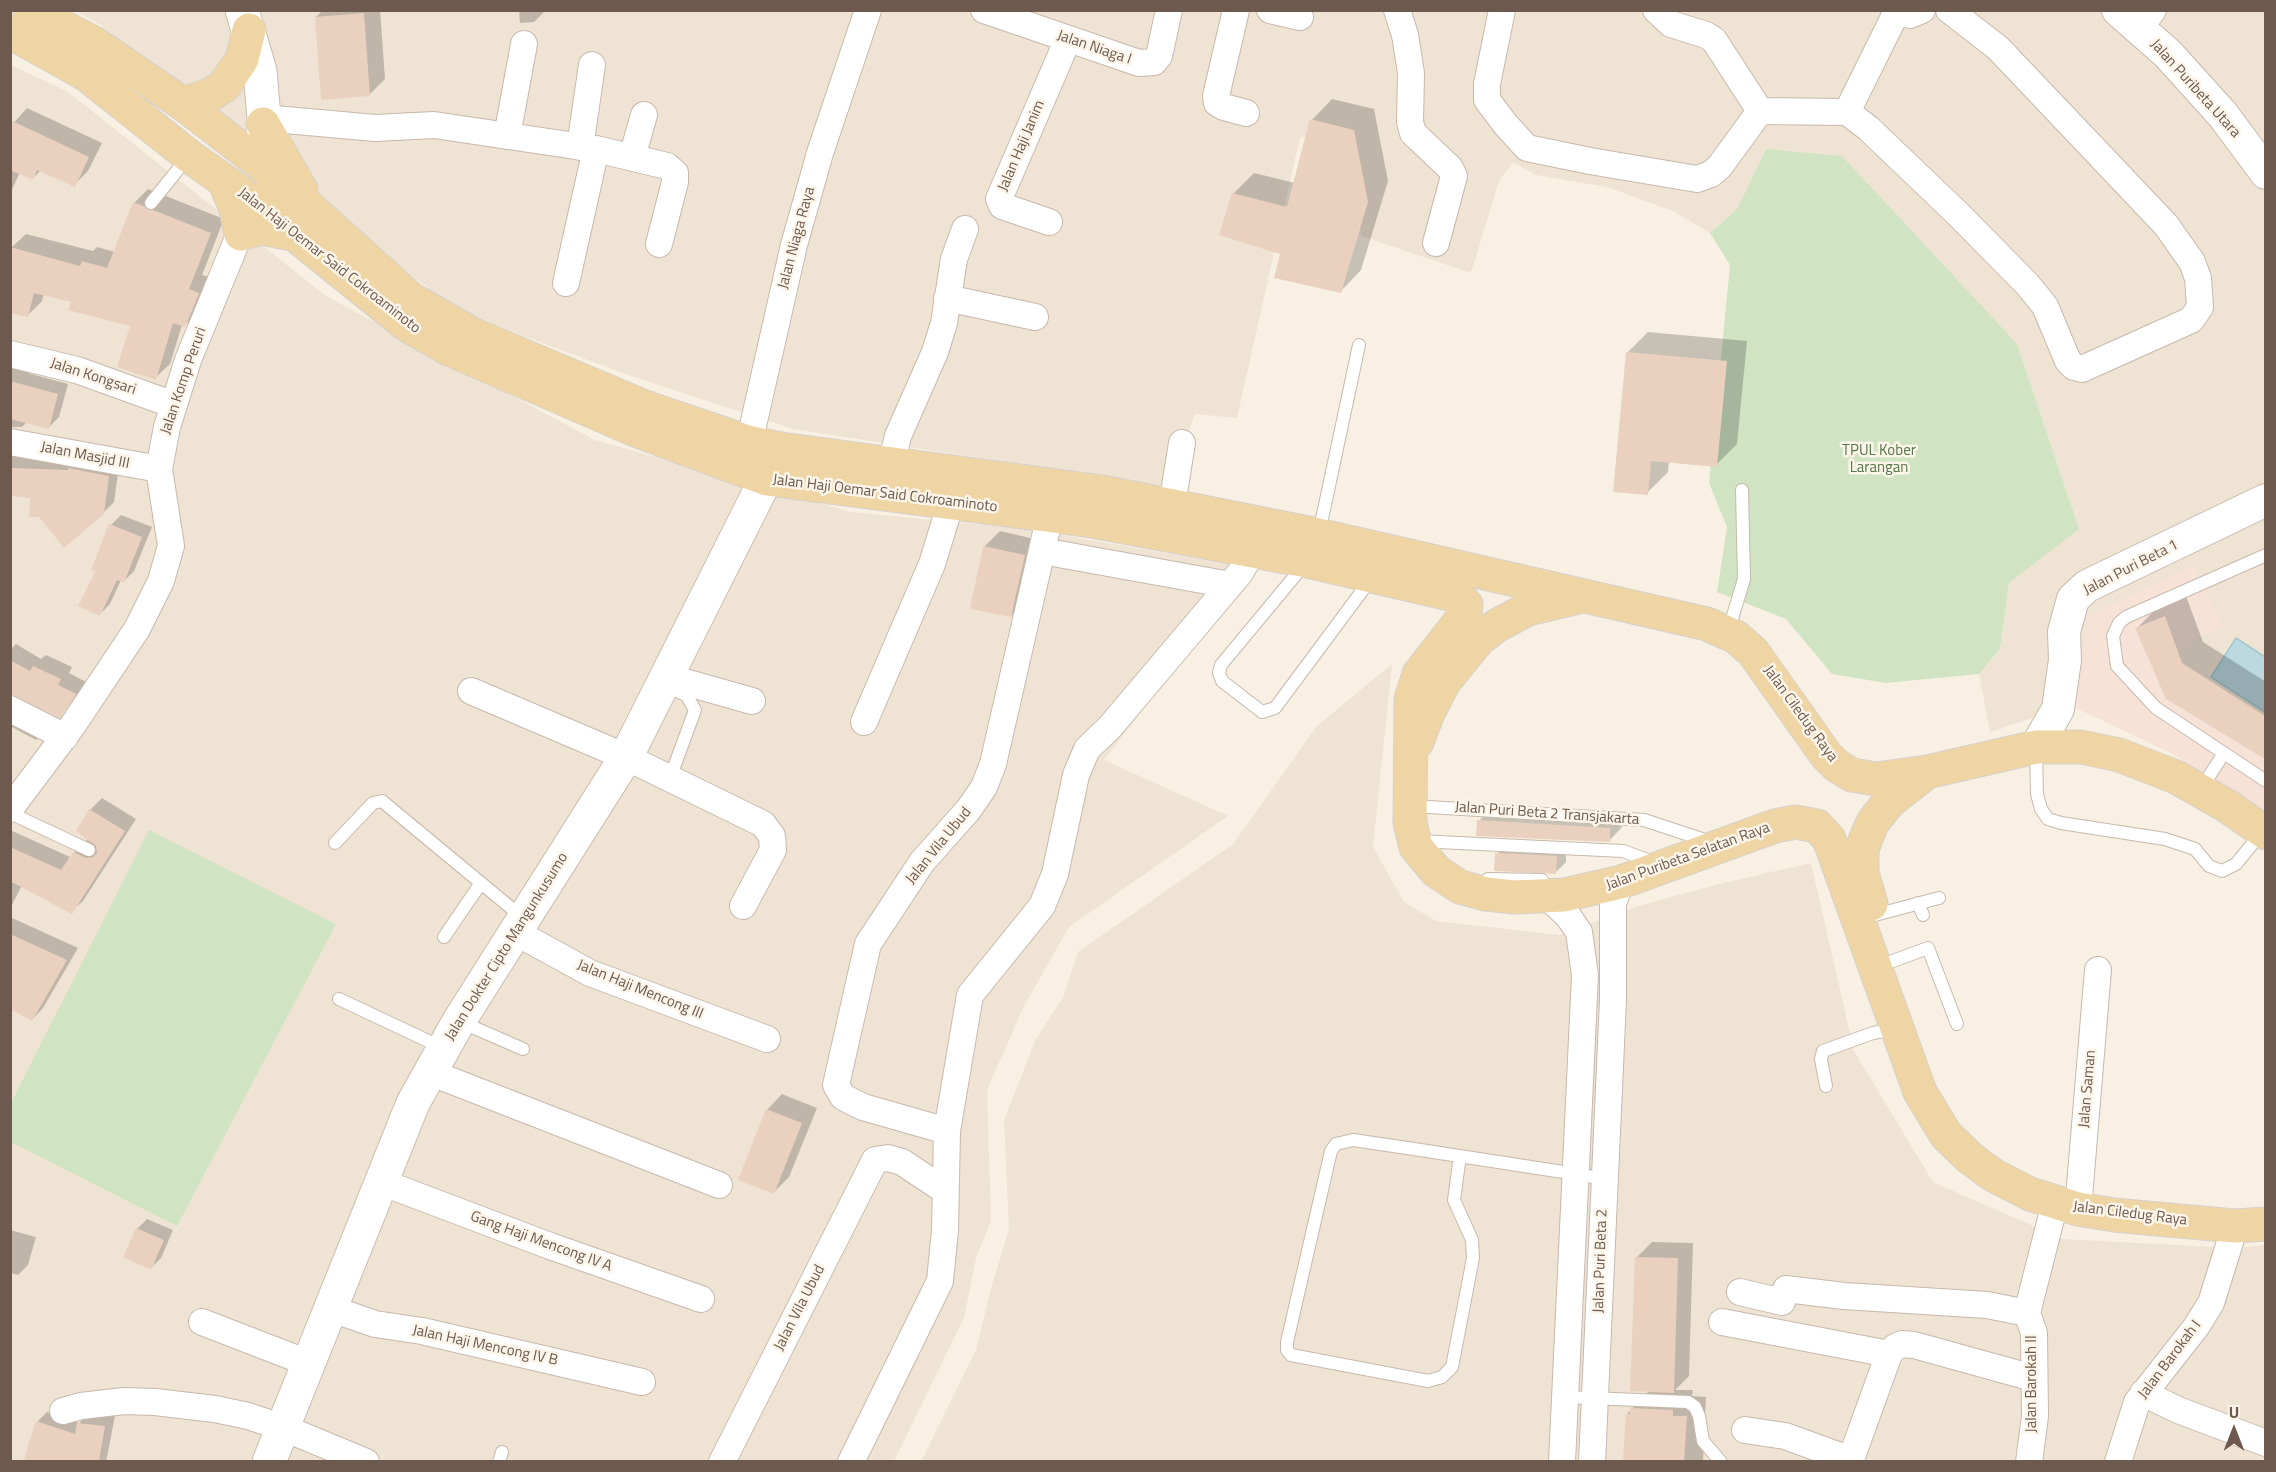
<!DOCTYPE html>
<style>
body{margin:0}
#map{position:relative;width:2276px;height:1472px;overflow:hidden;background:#f8f1e3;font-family:"Titillium Web",sans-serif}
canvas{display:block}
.frame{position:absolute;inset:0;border:12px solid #6d594d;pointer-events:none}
.north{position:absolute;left:2204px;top:1400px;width:60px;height:60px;-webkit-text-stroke:4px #fcf5e9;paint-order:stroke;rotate:0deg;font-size:16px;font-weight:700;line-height:24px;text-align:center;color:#6d594d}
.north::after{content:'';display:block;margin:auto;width:21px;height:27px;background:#6d594d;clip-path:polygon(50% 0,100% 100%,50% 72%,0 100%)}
</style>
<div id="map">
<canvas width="2276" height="1472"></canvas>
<div class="frame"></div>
<div class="north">U</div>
</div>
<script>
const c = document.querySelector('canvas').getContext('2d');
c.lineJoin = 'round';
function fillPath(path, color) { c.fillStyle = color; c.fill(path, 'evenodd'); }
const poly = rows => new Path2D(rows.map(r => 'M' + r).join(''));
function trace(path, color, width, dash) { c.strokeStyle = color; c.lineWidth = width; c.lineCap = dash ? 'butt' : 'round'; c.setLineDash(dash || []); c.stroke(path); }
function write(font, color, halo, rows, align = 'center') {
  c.font = font + ' "Titillium Web",sans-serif'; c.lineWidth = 5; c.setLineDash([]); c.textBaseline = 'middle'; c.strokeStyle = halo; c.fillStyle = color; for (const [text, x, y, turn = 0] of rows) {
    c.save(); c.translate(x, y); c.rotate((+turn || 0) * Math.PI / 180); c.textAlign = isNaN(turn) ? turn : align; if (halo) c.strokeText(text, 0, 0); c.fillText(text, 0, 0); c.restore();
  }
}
fillPath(poly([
 [75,11,2265,11,2265,814,2171,753,2070,705,1990,732,1979,674,2000,649,2009,583,1766,149,1737,209,1710,233,1673,211,1607,187,1536,175,1513,162,1499,181,1471,273,1361,236,1354,142,1300,137,1237,418,1195,414,1168,487,793,429,628,375,459,312,309,196,101,25],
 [11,65,68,92,326,296,595,440,851,512,1026,529,1252,568,1104,760,1228,816,1069,927,1023,1008,987,1090,991,1221,976,1258,964,1318,894,1461,11,1462],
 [1392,664,1373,847,1404,902,1436,921,1560,935,1635,907,1719,884,1811,863,1854,1051,1933,1182,2063,1239,2234,1248,2265,1245,2265,1461,921,1462,976,1350,991,1288,1009,1229,1004,1120,1035,1041,1063,997,1078,952,1233,844,1317,726]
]), '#efe3d3');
fillPath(poly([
 [2194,565,2223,627,2178,646,2187,671,2265,718,2265,814,2171,753,2070,705,2090,615]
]), '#f7e2d8');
fillPath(poly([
 [1766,149,1842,156,2017,344,2079,529,2009,583,2000,649,1979,674,1886,683,1832,674,1786,619,1717,592,1727,527,1709,483,1730,265,1710,233,1737,209],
 [149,830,336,924,177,1226,11,1142,11,1103]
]), '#d0e4c4');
const water = poly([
 [2236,638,2265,657,2265,712,2211,677,2236,638]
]);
fillPath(water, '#bbd9df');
trace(water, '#a2c7cf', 1.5);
fillPath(poly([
 [323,10,380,10,385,79,370,94,316,17],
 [519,10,544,10,544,12,534,22,520,23],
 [1332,99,1374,109,1388,181,1361,270,1341,291,1281,253,1233,194,1254,173,1295,183,1312,120],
 [27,108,102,143,88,171,74,185,41,170,33,178,20,172,10,194,10,127],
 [148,189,224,219,202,275,213,278,199,311,185,325,182,325,170,364,155,378,132,325,72,301,44,294,42,301,28,315,11,248,26,234,93,251,97,247,115,252,134,203],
 [1648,332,1747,341,1737,444,1716,465,1669,461,1668,472,1647,493,1628,352],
 [10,356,30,362,28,373,68,384,59,417,49,427,27,422,22,427,10,427],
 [10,443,28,449,27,459,77,460,119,466,114,502,103,513,10,494],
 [121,515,152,527,134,571,124,581,121,580,110,604,100,614,97,571,111,525],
 [1000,531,1039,540,1026,600,1011,616,984,547],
 [2186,596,2203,642,2266,682,2266,757,2167,698,2137,628,2158,607],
 [16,644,41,659,46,655,72,667,69,673,86,682,60,716,10,694,10,650],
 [10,706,48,727,36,740,10,726],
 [102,798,136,819,83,901,71,912,22,885,10,909,10,830,70,857,88,839,84,837,90,810],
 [1494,805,1625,813,1624,825,1609,841,1479,821],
 [1507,844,1566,846,1566,862,1556,872,1497,854],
 [10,917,78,948,43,1008,32,1020,13,1009,10,1017],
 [782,1094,817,1108,789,1177,774,1192,767,1110],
 [147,1219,173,1230,161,1258,151,1268,137,1229],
 [10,1230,36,1237,28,1265,18,1275,10,1273],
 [1652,1242,1693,1243,1689,1376,1675,1390,1693,1390,1692,1396,1706,1397,1703,1462,1625,1462,1627,1414,1649,1391,1636,1258],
 [47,1412,79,1423,89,1413,115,1416,106,1462,36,1462,25,1458,37,1422]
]), '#0003');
fillPath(poly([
 [364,13,370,96,321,100,315,17],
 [1310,119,1354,130,1368,202,1341,293,1274,278,1280,254,1219,235,1232,193,1287,207],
 [10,120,89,157,75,187,37,170,33,180,10,170],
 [133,202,211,233,189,289,199,293,198,296,185,327,173,323,156,380,117,367,130,326,68,310,71,302,34,293,28,317,10,313,10,247,80,266,82,261,107,268],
 [1626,352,1727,361,1717,467,1651,461,1648,495,1613,492],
 [10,381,58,394,49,429,10,419],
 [10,468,68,470,68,468,109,476,104,514,64,548,39,517,29,517,30,498,10,496],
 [109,524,142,537,124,583,117,580,100,616,78,606,95,572,91,570],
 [983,546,1025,555,1011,617,970,609],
 [2165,616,2182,663,2265,716,2265,759,2166,699,2135,628],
 [10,660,30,671,33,666,61,679,58,685,76,694,60,718,10,694],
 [89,809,125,831,72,914,10,881,10,847,61,870,73,852,86,858,93,857,97,853,96,846,76,831],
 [1477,820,1610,828,1610,842,1476,836],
 [1495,853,1557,856,1556,874,1494,871],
 [10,934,67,960,32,1021,10,1009],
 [766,1109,802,1123,774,1194,738,1180],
 [136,1228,164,1240,151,1270,123,1257],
 [1635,1257,1678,1258,1674,1393,1630,1391],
 [1630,1408,1673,1410,1673,1416,1687,1416,1684,1461,1623,1461,1626,1414,1630,1414],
 [36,1421,75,1434,77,1423,105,1426,99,1461,32,1461,24,1459]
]), '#ead1bf');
const service = poly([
 [151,203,188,157],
 [1319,533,1359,345],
 [2266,555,2126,617,2119,623,2113,636,2117,666,2156,708,2266,781],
 [1304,565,1221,665,1219,673,1222,681,1262,712,1275,708,1371,579],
 [1728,632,1744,579,1742,490],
 [2036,749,2037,794,2041,809,2048,819,2061,823,2165,839,2195,849,2209,866,2222,871,2236,864,2263,831],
 [670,778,695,710,687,696,673,689],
 [2201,789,2224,753],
 [1412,806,1644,820,1711,842],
 [10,813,89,850],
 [1418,841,1623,851,1656,863],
 [335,843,373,803,382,801,522,917],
 [1488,879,1542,880],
 [1918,903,1923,915],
 [1875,915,1939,898],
 [444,937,481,883],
 [1890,962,1928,948,1957,1024],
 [339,999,443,1048],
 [461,1022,523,1049],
 [1826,1086,1821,1059,1823,1051,1873,1033,1896,1029],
 [1460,1156,1454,1200,1472,1240,1473,1258,1452,1367,1442,1377,1428,1381,1291,1355,1287,1350,1287,1342,1331,1151,1336,1144,1353,1140,1414,1149,1576,1174,1605,1179],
 [1565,1397,1688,1402,1695,1407,1699,1416,1703,1441,1721,1462],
 [499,1462,502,1452]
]);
const minor = poly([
 [984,10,1139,63,1154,62,1159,56,1169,10],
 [1236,10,1216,96,1217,103,1224,107,1246,113],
 [1270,10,1300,17],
 [1397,10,1405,35,1411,73,1410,122,1413,133,1450,168,1454,176,1436,243],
 [1502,10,1487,84,1487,100,1506,125,1527,148,1590,161,1697,179,1711,174,1720,166,1760,111,1847,112],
 [1656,10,1671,24,1706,35,1714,40,1760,111],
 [1897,10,1910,15,1922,10],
 [1897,11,1847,112,1868,128,1958,214,2027,284,2045,306,2068,361,2074,367,2082,369,2191,320,2200,307,2198,278,2192,262,2166,225,1998,48,1949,10],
 [2139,29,2153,10],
 [264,118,375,128,434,125,596,149,667,166,675,173,675,182,659,244],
 [507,136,524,44],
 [580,147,592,65],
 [632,157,644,115],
 [1049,222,1002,206,999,199,1068,39],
 [566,283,596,149],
 [947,298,1035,317],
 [10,354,77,370,174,405],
 [10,442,159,469],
 [745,461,794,245,820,153,868,10],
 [891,464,898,436,935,352,944,323,954,259,965,229],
 [1172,505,1182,443],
 [1042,551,1230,585],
 [667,677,752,701],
 [471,691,626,757,763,824,772,836,773,850,743,906],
 [10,709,65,737],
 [864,722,932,564,951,502],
 [10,809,73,725,137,629,161,581,171,546,159,469,167,427,188,360,247,216],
 [1547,896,1568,916,1579,932,1585,975,1562,1462],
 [517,933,590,973,767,1039],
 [429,1072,719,1185],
 [947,1131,863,1107,843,1097,836,1085,868,944,922,862,969,809,984,787,993,764,1050,515],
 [381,1182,550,1246,701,1299],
 [2078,1209,2098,970],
 [1740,1292,1782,1302,1786,1289,1844,1296,1987,1305,2027,1313],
 [329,1308,375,1324,422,1331,642,1382],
 [202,1322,308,1363],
 [1722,1322,1889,1354],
 [2143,1393,2178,1410,2266,1443],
 [63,1411,81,1406,124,1401,155,1402,215,1409,248,1416,284,1428,366,1462],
 [1745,1430,1785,1436,1851,1460],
 [722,1462,875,1160,888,1158,902,1162,944,1190],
 [851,1462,940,1281,945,1230,947,1131,970,995,1042,906,1055,874,1076,775,1087,749,1110,727,1240,573,1261,537],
 [1592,1462,1613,1000,1613,903,1621,882],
 [1850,1462,1889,1354,1895,1347,1902,1344,1914,1345,2033,1378],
 [2029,1462,2035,1416,2034,1333,2027,1313,2055,1203],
 [2118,1462,2137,1402,2196,1327,2211,1303,2235,1226]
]);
const tertiary = poly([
 [2118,10,2168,54,2223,115,2266,173],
 [2036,747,2058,709,2065,660,2064,632,2073,599,2087,586,2266,500]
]);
const secondary = poly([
 [242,10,260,71,264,118,262,153],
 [269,1462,413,1103,459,1021,626,757,779,453]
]);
const primary = poly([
 [30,10,94,43,183,104,261,164,411,299,472,334,645,407,751,443,781,449,1102,492,1318,535,1707,624,1736,637,1753,652,1826,755,1837,766,1852,775,1876,779,1927,772,2036,747,2081,747,2119,755,2176,777,2227,806,2266,833],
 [10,32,87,75,189,156,253,201,407,325,449,349,633,429,767,479,1092,521,1307,561,1458,596,1466,605,1465,615,1419,674,1411,699,1410,823,1416,847,1436,871,1460,887,1486,894,1514,897,1564,895,1621,882,1775,826,1795,822,1817,826,1829,839,1920,1092,1946,1135,1970,1158,1993,1175,2030,1194,2078,1209,2114,1215,2235,1226,2266,1224],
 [183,104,210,95,224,86,242,59,249,30],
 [263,124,301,190],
 [225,183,236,209,241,234,261,228,292,234],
 [1417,742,1428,713,1444,682,1479,639,1496,626,1528,609,1575,598],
 [1871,904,1862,873,1862,850,1866,838,1873,822,1889,802,1926,773]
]);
trace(service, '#c7b9ac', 14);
trace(minor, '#c7b9ac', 28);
trace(tertiary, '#c7b9ac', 34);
trace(secondary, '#ccbbac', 35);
trace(primary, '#d6d1cd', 35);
trace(service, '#fff', 12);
trace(minor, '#fff', 26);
trace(tertiary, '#fff', 32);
trace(secondary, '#fff', 33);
trace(primary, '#efd5a4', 33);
write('15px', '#6d594d', '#fcf5e9', [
 ["Jalan Niaga I",1094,48,19],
 ["Jalan Puribeta Utara",2195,89,48],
 ["Jalan Haji Janim",1022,146,-67],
 ["Jalan Niaga Raya",797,238,-75],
 ["Jalan Haji Oemar Said Cokroaminoto",329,261,38],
 ["Jalan Kongsari",93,377,18],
 ["Jalan Komp Peruri",184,381,-71],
 ["Jalan Masjid III",85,456,11],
 ["Jalan Haji Oemar Said Cokroaminoto",885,494,7],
 ["Jalan Puri Beta 1",2131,568,-27],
 ["Jalan Ciledug Raya",1800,714,54],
 ["Jalan Puri Beta 2 Transjakarta",1547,814,4],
 ["Jalan Vila Ubud",939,846,-51],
 ["Jalan Puribeta Selatan Raya",1688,857,-20],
 ["Jalan Dokter Cipto Mangunkusumo",507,947,-58],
 ["Jalan Haji Mencong III",640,990,22],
 ["Jalan Saman",2088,1089,-85],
 ["Jalan Ciledug Raya",2130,1214,7],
 ["Gang Haji Mencong IV A",541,1242,20],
 ["Jalan Puri Beta 2",1601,1261,-88],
 ["Jalan Vila Ubud",800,1308,-63],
 ["Jalan Haji Mencong IV B",485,1346,12],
 ["Jalan Barokah I",2170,1360,-53],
 ["Jalan Barokah II",2032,1384,-90]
]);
write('15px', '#56774a', '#fcf5e9', [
 ["TPUL Kober",1879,451],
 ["Larangan",1879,468]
]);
</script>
